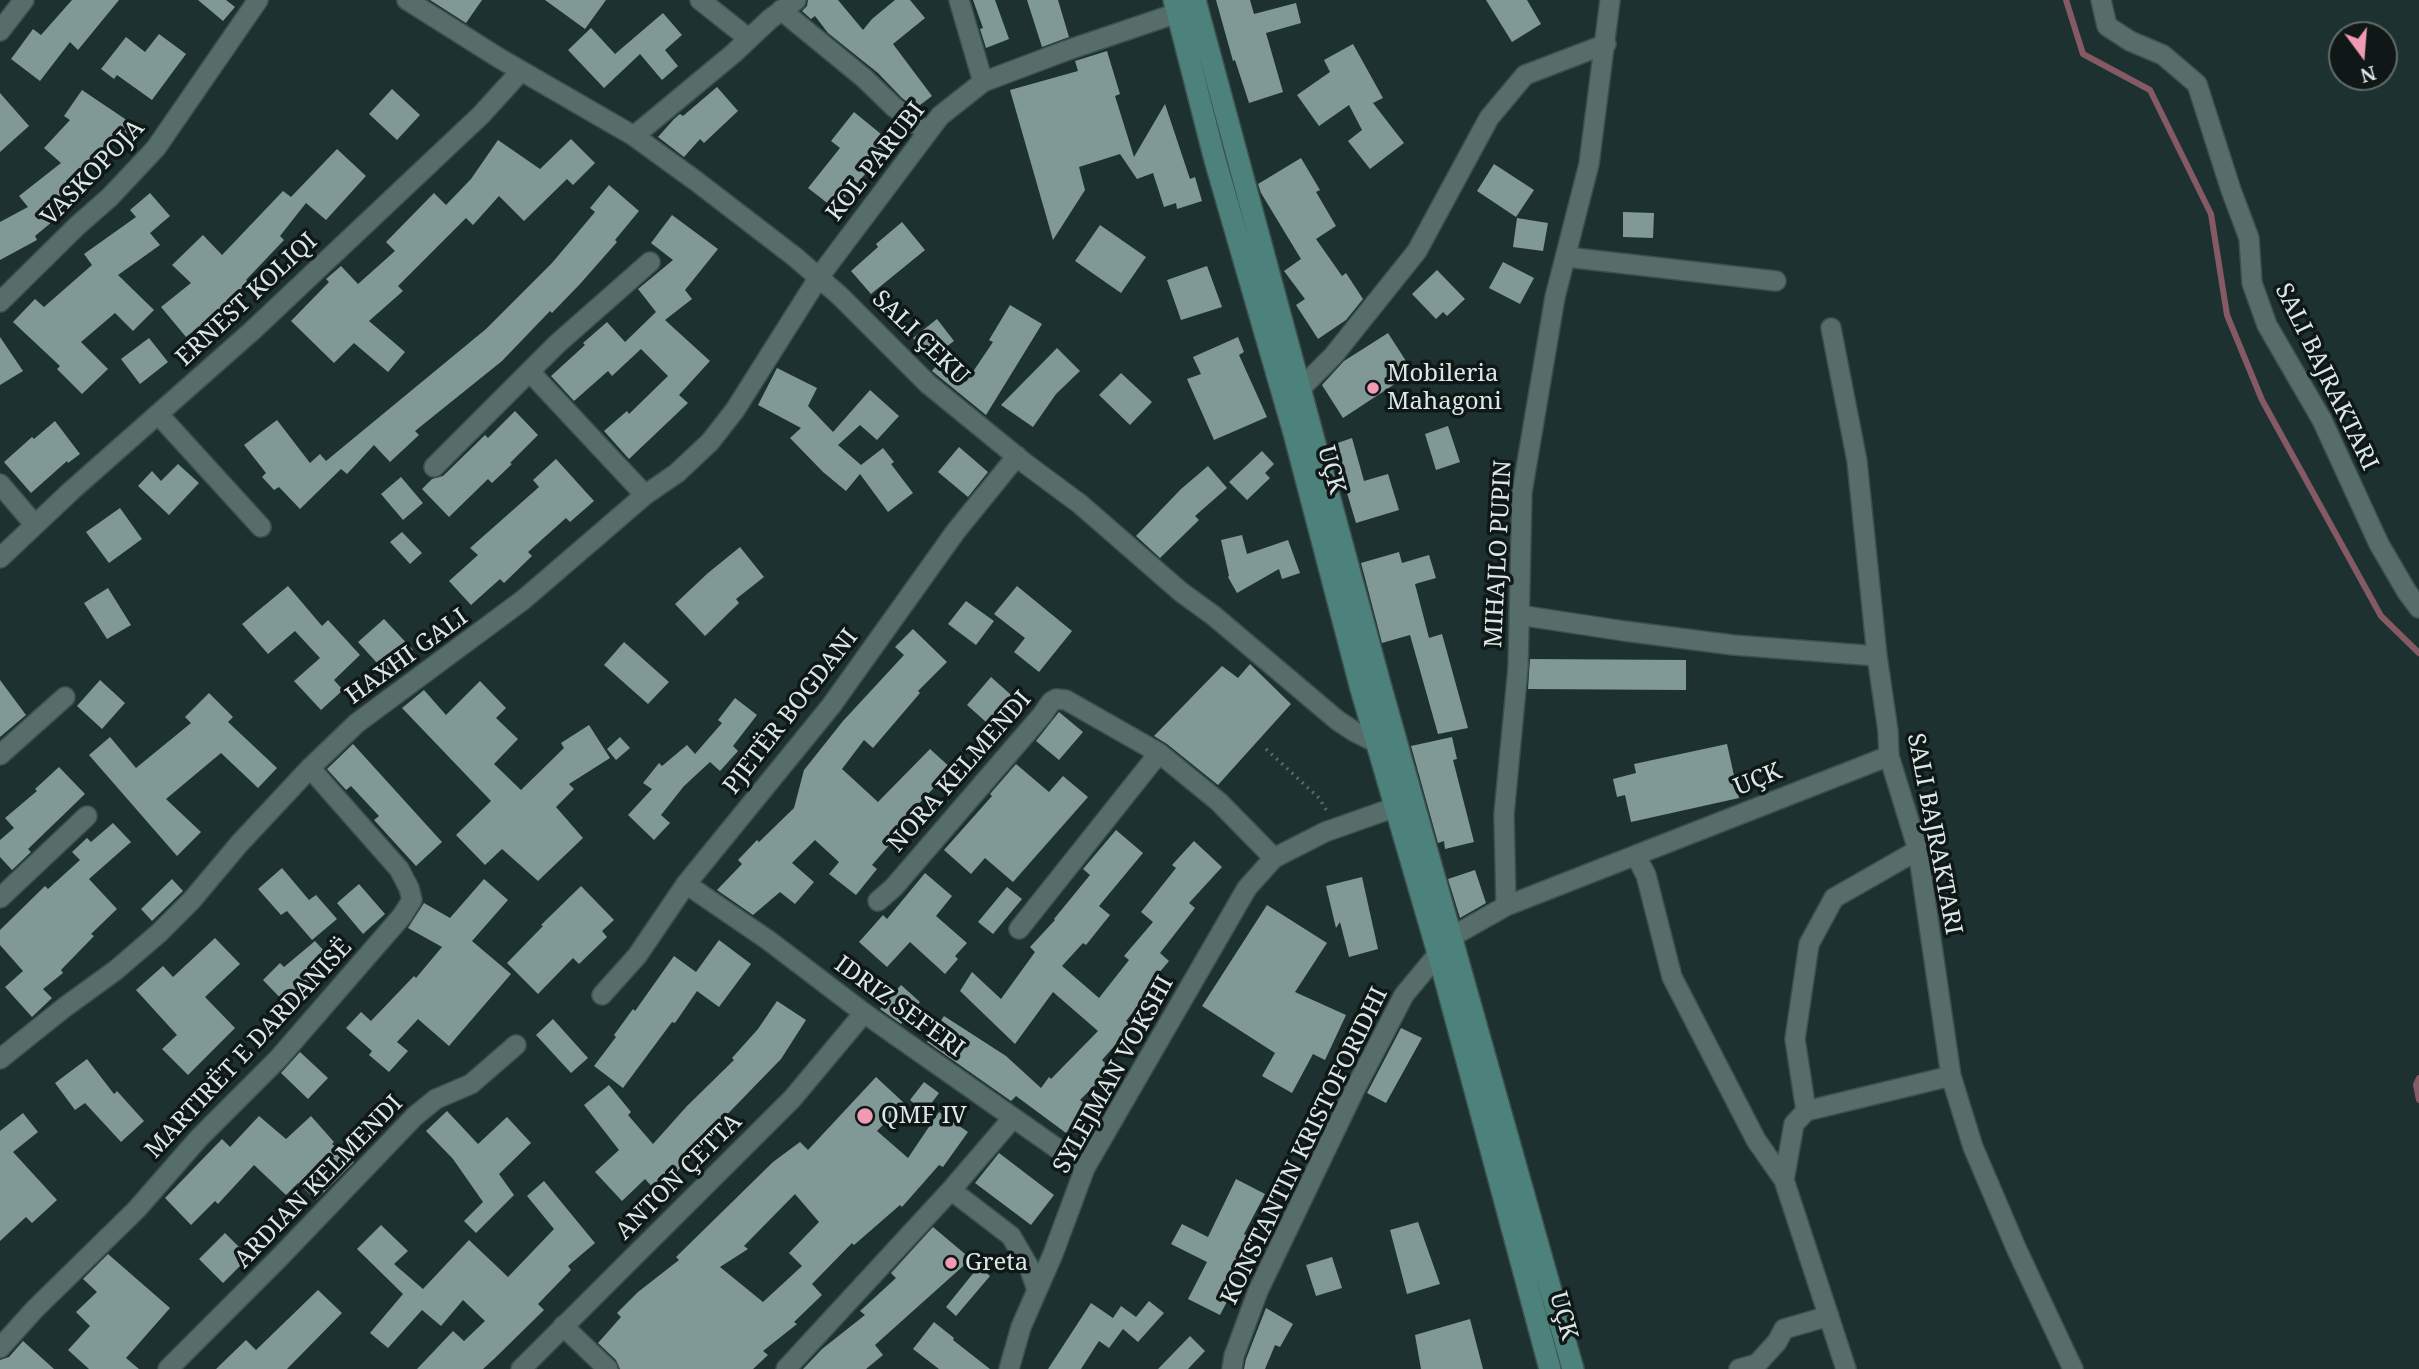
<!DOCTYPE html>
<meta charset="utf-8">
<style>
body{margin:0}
#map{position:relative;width:2419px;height:1369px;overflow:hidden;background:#1d3230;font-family:"Noto Serif",serif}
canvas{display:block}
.north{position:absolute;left:2328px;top:21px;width:70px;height:70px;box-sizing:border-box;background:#0f1817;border:2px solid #616b6a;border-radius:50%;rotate:164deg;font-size:19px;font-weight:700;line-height:28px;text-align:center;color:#dbe8e6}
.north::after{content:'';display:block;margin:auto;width:24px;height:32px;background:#f19ab1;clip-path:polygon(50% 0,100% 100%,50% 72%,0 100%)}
</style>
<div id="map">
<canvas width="2419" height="1369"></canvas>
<div class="north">N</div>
</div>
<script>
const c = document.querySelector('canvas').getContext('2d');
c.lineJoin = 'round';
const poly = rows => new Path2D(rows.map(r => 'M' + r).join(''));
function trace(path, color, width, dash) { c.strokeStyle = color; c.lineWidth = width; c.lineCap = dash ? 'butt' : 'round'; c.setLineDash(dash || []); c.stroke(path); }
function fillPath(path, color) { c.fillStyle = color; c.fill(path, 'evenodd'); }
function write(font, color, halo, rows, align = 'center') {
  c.font = font + ' "Noto Serif",serif'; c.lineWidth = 7; c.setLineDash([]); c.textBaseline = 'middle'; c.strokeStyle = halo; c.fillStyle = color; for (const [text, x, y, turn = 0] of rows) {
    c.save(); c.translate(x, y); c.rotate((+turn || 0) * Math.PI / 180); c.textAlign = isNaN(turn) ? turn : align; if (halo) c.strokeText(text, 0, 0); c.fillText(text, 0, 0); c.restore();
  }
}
trace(poly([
 [2066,0,2083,54,2150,90,2211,214,2227,315,2262,400,2381,616,2419,653],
 [2419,1078,2416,1085,2419,1100]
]), '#865a65', 6);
fillPath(poly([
 [72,0,119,0,78,50,70,42,40,81,11,59,33,29,41,35],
 [198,0,226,0,235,7,223,21],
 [430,0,482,0,466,23],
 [545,0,606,0,585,29],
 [808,0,838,0,863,30,872,19,895,0,910,0,925,18,893,44,932,96,916,108,902,98,878,73,828,33,815,16,811,19,802,11,807,6],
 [973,0,995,0,1009,39,986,48,980,29,983,28],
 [1027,0,1058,0,1069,37,1042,47],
 [1216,0,1250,0,1254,14,1296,3,1301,23,1266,33,1283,92,1249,103,1235,60,1233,61],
 [1486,0,1527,0,1541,24,1512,42],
 [663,13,682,35,665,50,678,66,662,80,640,54,604,88,568,50,591,28,615,54],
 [159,34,186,54,152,100,117,75,114,79,101,69,126,37,145,52],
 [1353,44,1383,98,1373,103,1404,143,1370,169,1348,141,1362,130,1349,105,1319,126,1297,95,1330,72,1324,60],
 [1107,51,1120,94,1115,96,1134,157,1165,104,1190,179,1195,177,1202,201,1177,209,1176,203,1164,207,1153,173,1137,179,1120,154,1079,167,1085,190,1053,240,1010,90,1078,71,1075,61],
 [717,87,738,111,704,143,700,139,684,157,658,137,674,119,680,114,683,116],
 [392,89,420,115,397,140,369,114],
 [82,90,134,125,120,146,112,141,61,196,70,207,35,236,37,240,0,260,0,222,28,207,19,196,61,163,44,148,70,120,64,116],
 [0,93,29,126,0,152],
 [854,112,892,143,835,209,808,188,840,148,831,141],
 [571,139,595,163,573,185,567,179,524,221,499,196,473,225,466,218,398,286,403,291,369,321,405,352,388,372,354,343,334,363,291,321,329,282,326,279,341,266,358,284,395,251,386,242,434,193,446,205,471,179,498,140,540,169],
 [337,149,366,176,326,220,306,203,280,236,284,240,246,280,248,282,216,313,186,337,161,307,191,283,172,265,203,235,222,255,283,191,291,197],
 [1301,158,1320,190,1316,192,1336,226,1316,239,1342,276,1346,273,1363,299,1346,320,1318,339,1296,305,1305,299,1284,271,1301,259,1261,193,1258,184],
 [1494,164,1534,190,1516,217,1477,191],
 [609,185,639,211,615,240,617,242,580,284,552,313,550,311,502,361,415,431,419,435,390,462,374,445,347,474,341,469,300,509,279,487,274,490,262,477,266,473,244,445,277,420,310,463,320,454,326,461,486,329,552,263,595,212,590,208],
 [150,193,170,216,150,233,160,245,118,275,154,310,133,331,115,313,81,342,108,369,82,394,57,369,60,366,13,322,35,299,44,307,92,265,84,254,136,217,130,210],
 [1623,212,1654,213,1653,238,1623,237],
 [672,215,718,249,685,290,692,299,665,320,710,361,679,395,688,403,629,459,604,431,627,411,629,414,668,376,641,349,612,376,608,371,574,401,551,376,585,345,583,343,607,322,625,342,656,312,638,289,673,260,651,243],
 [1517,218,1548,223,1543,251,1513,247],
 [902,222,925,250,871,294,851,271,878,247,876,244],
 [1100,225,1146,257,1121,293,1075,261],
 [1503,262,1534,278,1520,304,1489,288],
 [1207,266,1222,307,1181,320,1167,280],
 [1437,270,1465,299,1447,316,1443,312,1436,319,1412,294],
 [1010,305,1042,324,986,415,932,371,941,360,966,382,993,342,989,340],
 [937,319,954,341,930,359,913,338],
 [1388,333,1413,372,1343,418,1322,385,1344,361],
 [0,337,23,371,0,385],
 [1238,337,1244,352,1239,355,1267,417,1214,440,1187,379,1201,374,1193,357],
 [149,338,168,362,140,384,121,359],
 [1057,348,1080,371,1056,394,1033,427,1001,405],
 [777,368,817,388,808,406,833,432,870,390,899,416,877,440,860,425,838,445,861,465,883,448,894,462,891,464,913,493,888,512,860,474,846,491,823,472,790,438,801,428,758,405],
 [1121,373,1152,402,1130,425,1099,395],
 [515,411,538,435,510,463,512,464,492,483,488,479,449,517,422,489,432,479,443,476,485,435,488,438],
 [55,421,80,454,68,463,67,461,31,493,4,462,32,437,34,439],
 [1448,426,1460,462,1436,470,1425,434],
 [1352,438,1364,481,1388,474,1399,510,1356,523,1341,473,1338,474,1329,446],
 [959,447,988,472,968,497,938,472],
 [1262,451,1274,464,1265,473,1270,478,1247,500,1229,482],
 [556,459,594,501,570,522,566,518,528,552,532,556,504,583,500,579,471,605,449,581,478,555,470,548,539,487,533,480],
 [178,464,199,483,169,515,138,486,152,471,161,481],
 [1208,466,1227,488,1195,516,1199,520,1160,558,1136,536,1181,489],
 [401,477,423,503,403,520,381,494],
 [120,508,142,539,109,563,86,532],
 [402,532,422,553,410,564,390,542],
 [1242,535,1247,554,1288,540,1300,573,1282,579,1279,569,1237,593,1228,577,1229,576,1221,540],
 [740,547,764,577,736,599,739,603,705,636,675,604,708,573],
 [1399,552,1402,563,1429,555,1436,578,1415,584,1429,638,1442,634,1468,728,1438,734,1410,635,1382,643,1361,563],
 [288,586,322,626,328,620,360,655,334,680,343,690,321,710,294,681,320,658,295,631,268,654,242,624],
 [1017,586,1072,631,1039,672,1014,652,1025,638,994,614],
 [108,588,131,625,107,639,84,603],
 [966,601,994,621,976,645,948,624],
 [384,619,413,650,387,674,358,642],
 [913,629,947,662,918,691,920,693,873,748,864,740,842,769,878,802,930,749,952,769,901,822,906,826,872,865,877,869,856,895,829,874,839,862,815,840,792,863,814,882,795,904,780,892,753,915,717,890,742,864,738,860,757,840,759,842,794,808,804,770,843,721,904,655,895,647],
 [624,642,669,682,648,704,604,665],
 [1530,659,1686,660,1686,690,1528,689],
 [1250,664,1291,704,1218,785,1167,744,1154,736,1222,666,1238,678],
 [991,677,1019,702,995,730,967,705],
 [0,680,26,715,0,737],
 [100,680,125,703,102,729,77,706],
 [480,681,506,708,496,718,518,739,494,764,521,790,564,748,561,743,589,725,610,758,569,784,574,789,556,807,583,838,538,881,502,849,485,865,456,835,491,801,402,708,424,690,446,715],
 [209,693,233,717,228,722,277,768,258,788,221,753,166,799,201,832,177,856,89,755,110,737,136,768,191,723,185,717],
 [735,698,757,715,733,746,738,751,720,771,710,762,684,786,661,815,670,823,654,840,628,815,652,789,643,783,659,763,662,766,687,745,695,754,722,723,718,720],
 [1059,712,1083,732,1059,760,1036,741],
 [620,737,630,748,616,760,607,749],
 [1452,737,1457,759,1453,760,1474,842,1445,849,1444,841,1438,843,1411,746],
 [353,744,442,842,416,866,374,820,379,816,351,786,346,790,327,769],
 [1727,744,1739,798,1631,822,1625,795,1617,797,1613,779,1636,773,1634,764],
 [1016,764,1049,792,1063,776,1088,797,1013,882,985,858,971,874,944,850,992,796,990,794],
 [59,767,85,794,28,849,31,852,12,870,0,857,0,840,14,828,5,818,37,791,35,789],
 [113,823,131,842,89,879,117,909,91,934,94,936,61,970,63,973,43,989,52,998,32,1017,5,987,23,971,0,945,0,930,45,886,48,889,80,860,72,852,87,838,91,842],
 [1116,830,1143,853,1099,906,1110,915,1086,945,1083,943,1062,966,1099,998,1129,960,1124,956,1153,922,1141,912,1176,868,1172,865,1194,841,1222,867,1189,903,1195,908,1160,953,1169,961,1147,987,1151,990,1126,1021,1132,1026,1102,1060,1111,1069,1080,1100,1086,1105,1066,1133,1016,1096,1011,1101,927,1042,944,1016,1006,1056,1041,1088,1049,1077,1051,1079,1098,1031,1053,992,1015,1044,960,991,972,972,1001,999,1035,952,1030,947,1055,920,1054,919,1090,875,1083,869],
 [282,868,309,900,316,895,337,919,312,940,287,911,281,915,258,889],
 [1475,870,1486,903,1460,918,1448,879],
 [925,873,952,896,936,916,967,943,955,956,958,959,945,974,910,942,887,967,859,942,883,915,887,919],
 [1362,877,1378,949,1349,957,1340,922,1336,928,1326,886],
 [172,879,183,891,152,921,141,909],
 [484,879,508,900,472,941,511,974,449,1046,418,1019,397,1042,408,1051,389,1072,369,1055,372,1051,346,1028,361,1012,371,1021,414,976,416,978,442,947,408,928,424,903,450,918],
 [359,884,385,914,363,934,337,903],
 [581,886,614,920,602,931,607,937,579,964,573,958,538,994,507,963,543,926,541,925],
 [1007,887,1022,899,993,934,978,922],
 [1267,905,1327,943,1295,992,1346,1015,1325,1060,1313,1054,1292,1093,1262,1076,1275,1053,1202,1006],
 [215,938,240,964,205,997,235,1028,188,1075,162,1049,177,1035,136,990,163,966,173,977],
 [719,940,751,964,719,1007,697,991,675,1023,672,1022,623,1088,594,1066,616,1037,614,1035,633,1009,635,1011,674,956,696,972],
 [315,941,334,962,303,988,307,992,290,1008,263,980,280,963,284,967],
 [901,985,920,1002,901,1024,880,1009],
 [777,1001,806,1020,781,1059,713,1129,714,1130,673,1176,656,1191,645,1179,622,1201,595,1172,619,1150,584,1105,609,1085,631,1112,628,1115,653,1144,687,1106,734,1060,732,1058,758,1029],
 [553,1019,588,1058,571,1073,536,1035],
 [1401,1028,1422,1038,1386,1103,1367,1093],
 [300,1052,328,1078,308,1099,281,1073],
 [87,1059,114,1094,117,1091,144,1121,121,1142,85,1103,75,1110,55,1083],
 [876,1077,904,1103,877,1131,908,1158,939,1112,968,1132,943,1167,939,1165,902,1207,900,1205,854,1245,852,1243,812,1284,822,1295,794,1322,797,1324,763,1351,768,1355,753,1369,620,1369,616,1360,598,1343,621,1317,617,1313,638,1292,679,1260,676,1257,773,1162,800,1142,808,1150],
 [795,1194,819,1222,789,1253,802,1266,763,1302,720,1267,748,1249,744,1246],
 [924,1082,939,1093,925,1112,910,1100],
 [447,1111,478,1144,507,1117,531,1143,499,1174,514,1195,476,1233,464,1221,483,1202,453,1159,426,1131],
 [23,1113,38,1132,13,1152,57,1200,32,1223,26,1217,0,1241,0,1131],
 [259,1116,286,1139,311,1116,334,1142,332,1144,354,1162,316,1200,298,1183,286,1195,254,1165,218,1204,215,1201,191,1225,165,1198,222,1139,230,1147],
 [999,1153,1054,1195,1031,1225,975,1183],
 [1236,1179,1265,1194,1244,1234,1252,1238,1227,1287,1233,1290,1220,1315,1188,1299,1207,1262,1171,1244,1182,1224,1208,1237],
 [544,1181,595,1243,568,1266,571,1270,538,1304,544,1310,495,1358,483,1369,417,1369,453,1331,464,1341,485,1321,463,1300,441,1326,422,1310,388,1348,370,1333,403,1294,357,1249,381,1225,408,1251,394,1264,423,1289,469,1240,508,1277,554,1229,527,1196],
 [1418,1222,1440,1284,1407,1294,1390,1230],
 [933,1227,971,1259,875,1345,883,1355,866,1369,803,1369,822,1349,865,1315,860,1311,896,1278,891,1273],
 [225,1233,249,1257,223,1283,199,1259],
 [108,1254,170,1308,126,1358,139,1369,89,1369,68,1350,90,1326,76,1312,97,1292,83,1279],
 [1332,1257,1342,1288,1316,1296,1306,1265],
 [979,1266,990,1276,956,1316,946,1307],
 [318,1290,342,1313,287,1369,216,1369,246,1340,256,1350],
 [1149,1301,1164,1313,1138,1342,1123,1329,1109,1348,1099,1341,1081,1369,1048,1369,1091,1303,1113,1318,1121,1306,1136,1317],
 [1266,1308,1293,1324,1280,1347,1275,1345,1265,1369,1244,1369,1246,1359],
 [1470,1319,1483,1369,1421,1369,1415,1335],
 [934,1322,954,1338,953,1340,990,1369,939,1369,913,1349],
 [1190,1336,1205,1351,1188,1369,1158,1369],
 [23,1341,54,1369,0,1369,0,1360,9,1357]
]), '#819996');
const street = poly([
 [407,0,499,58,634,136,696,181,795,257,840,296,928,384,1026,464,1080,504,1181,592,1214,616,1337,720,1355,732,1377,743,1388,740],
 [700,0,748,38],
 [959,0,983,82],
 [2101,0,2107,26,2130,41,2163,55,2197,84,2231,190,2249,238,2252,283,2267,325,2322,420,2379,544,2407,592,2419,608],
 [781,10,864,78,894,107,927,132],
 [0,31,24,0],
 [634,136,734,53,770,19,796,0],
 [1566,257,1776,281],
 [0,302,77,226,110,197,156,148,258,0],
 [1831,328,1857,461,1877,656,1888,731,1889,756,1918,850,1951,1076,1973,1147,2017,1250,2073,1369],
 [530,372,645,495],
 [1290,399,1333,356,1417,251,1489,118,1525,75,1606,44],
 [158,414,261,527],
 [434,467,557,344,650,262],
 [0,484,35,525],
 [0,558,71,491,252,331,481,115,521,71],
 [1519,615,1624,631,1733,645,1877,656],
 [0,755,65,697],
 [1636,856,1646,875,1672,977,1756,1140,1784,1180],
 [686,884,768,940,864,1013,1085,1168],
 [0,898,87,816],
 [878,901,894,887,1042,715,1051,702,1056,699,1066,700,1159,753],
 [1506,906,1504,814,1518,668,1522,492,1555,297,1589,164,1610,0],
 [1019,929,1159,753,1219,802,1274,858],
 [602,995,637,956,686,884,831,706,956,531,1017,456],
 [0,1059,65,1007,116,970,159,933,192,900,239,844,310,768,357,723,523,600,645,495,677,473,710,442,735,410,819,277,940,116,983,82,1065,51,1192,8],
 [1806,1111,1795,1039,1809,944,1834,898,1918,850],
 [951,1190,1011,1236,1029,1267,1037,1290],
 [563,1326,608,1369],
 [0,1348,35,1309,137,1209,199,1138,278,1059,402,916,412,900,409,888,399,869,310,768],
 [168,1369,279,1258,415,1116,436,1099,471,1084,516,1045],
 [521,1369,792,1099,864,1013],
 [786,1369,951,1190,1012,1119],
 [1009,1369,1021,1327,1053,1254,1085,1168,1247,888,1274,858,1325,832,1410,802],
 [1232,1369,1234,1356,1258,1291,1355,1089,1404,995,1453,936,1506,906,1889,756],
 [1739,1369,1757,1364,1777,1342,1784,1329,1829,1316],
 [1846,1369,1784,1180,1794,1124,1806,1111,1951,1076]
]);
const secondary = poly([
 [1174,0,1215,160,1294,433,1361,689,1438,953,1550,1369],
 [1195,0,1380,684,1573,1369]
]);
trace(street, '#3d504e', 22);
trace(secondary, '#3d504e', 24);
trace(poly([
 [1266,749,1319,798,1327,811]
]), '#586b69', 3.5, [2, 5]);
trace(street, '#566d6a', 19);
trace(secondary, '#4d817c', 21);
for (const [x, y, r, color] of [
 [1373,388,7,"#f19ab1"],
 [865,1116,9,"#f19ab1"],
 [951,1263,7,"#f19ab1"]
]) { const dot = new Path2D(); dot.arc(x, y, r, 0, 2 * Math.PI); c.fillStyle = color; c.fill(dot); trace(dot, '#0f1817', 2.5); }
write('24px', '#dbe8e6', '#0f1817', [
 ["KOL PARUBI",876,162,-52],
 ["VASKOPOJA",93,173,-46],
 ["ERNEST KOLIQI",247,300,-43],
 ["SALI ÇEKU",920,338,44],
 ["SALI BAJRAKTARI",2326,377,64],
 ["UÇK",1331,470,75],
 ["MIHAJLO PUPIN",1499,554,-87],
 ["HAXHI GALI",407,657,-36],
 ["PJETËR BOGDANI",791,712,-52],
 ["NORA KELMENDI",960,772,-49],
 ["UÇK",1758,780,-22],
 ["SALI BAJRAKTARI",1934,834,79],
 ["IDRIZ SEFERI",899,1007,36],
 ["MARTIRËT E DARDANISË",249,1049,-47],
 ["SYLEJMAN VOKSHI",1114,1075,-61],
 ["KONSTANTIN KRISTOFORIDHI",1305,1146,-64],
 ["ANTON ÇETTA",679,1177,-45],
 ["ARDIAN KELMENDI",319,1182,-46],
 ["UÇK",1563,1316,75]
]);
write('24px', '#dbe8e6', '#0f1817', [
 ["Mobileria",1387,374],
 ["Mahagoni",1387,402],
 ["QMF IV",881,1116],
 ["Greta",965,1263]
], 'left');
</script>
